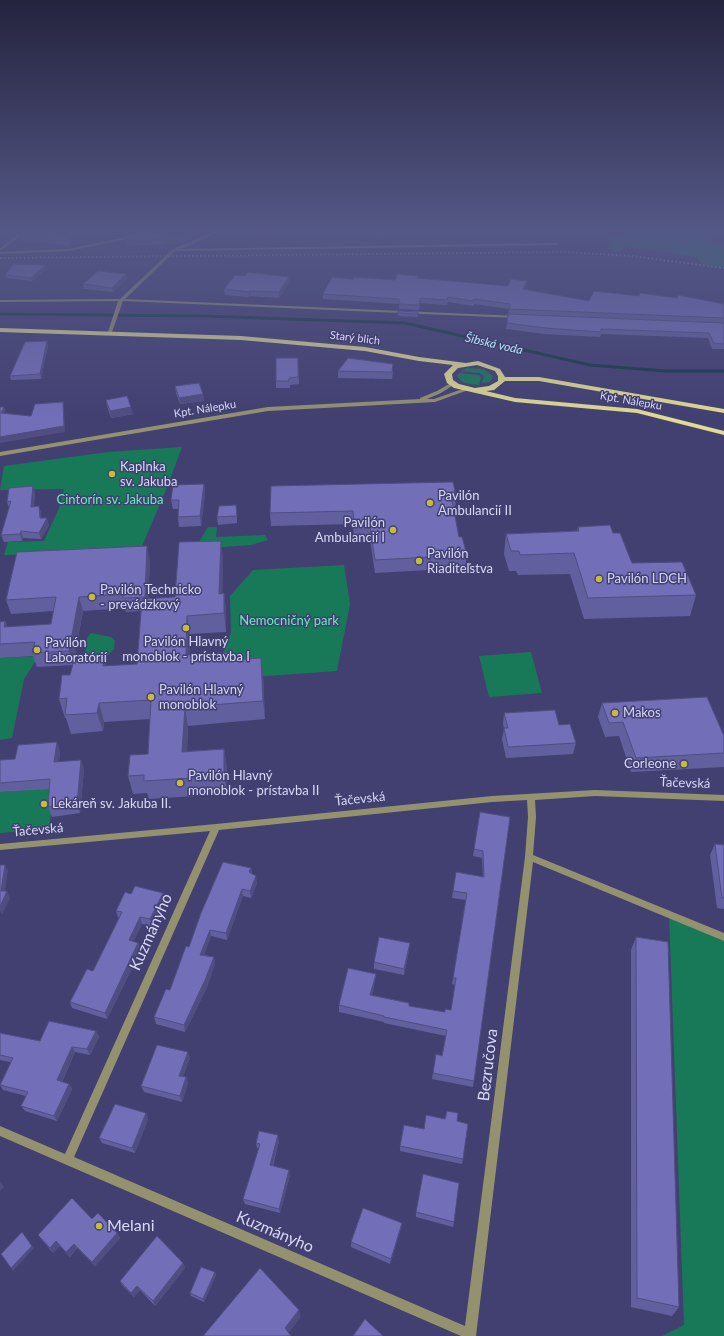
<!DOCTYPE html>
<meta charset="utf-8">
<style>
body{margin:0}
canvas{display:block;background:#423f71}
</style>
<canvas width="724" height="1336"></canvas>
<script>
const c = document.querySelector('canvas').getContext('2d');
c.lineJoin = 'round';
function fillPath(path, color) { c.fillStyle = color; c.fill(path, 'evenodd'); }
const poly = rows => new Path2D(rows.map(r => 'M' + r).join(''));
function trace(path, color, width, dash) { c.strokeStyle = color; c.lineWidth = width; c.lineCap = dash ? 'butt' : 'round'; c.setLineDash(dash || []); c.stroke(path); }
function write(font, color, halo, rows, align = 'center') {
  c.font = font + ' Lato,sans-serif'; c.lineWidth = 3; c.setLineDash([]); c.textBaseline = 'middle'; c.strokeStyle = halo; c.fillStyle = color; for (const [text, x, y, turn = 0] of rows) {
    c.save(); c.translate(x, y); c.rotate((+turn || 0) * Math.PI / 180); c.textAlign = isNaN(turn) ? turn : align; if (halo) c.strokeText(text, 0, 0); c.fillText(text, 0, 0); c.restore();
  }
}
fillPath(poly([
 [632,232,702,232,710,236,711,242,724,245,724,268,701,263,696,257,654,250,627,247,623,248,621,252,615,252,606,248,610,244,605,237],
 [198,235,170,244,153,236],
 [467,368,483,369,493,376,490,382,482,383,484,377,480,373,461,371],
 [459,373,479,375,481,378,479,385,470,384,462,382,457,376],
 [182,447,168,485,140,551,4,555,8,542,44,541,59,508,64,489,0,490,4,466,108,452],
 [208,527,217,527,216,537,265,535,268,540,251,545,195,549],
 [344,565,350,604,337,671,239,678,221,657,231,632,230,596,253,570],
 [91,633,111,637,115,641,114,649,107,656,91,661,87,658,85,654,87,638],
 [531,652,542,693,489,697,479,656],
 [39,656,24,679,12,738,0,740,0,658],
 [54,788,49,829,0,833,0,792],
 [669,914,724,937,724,1336,662,1336,684,1325]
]), '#187958');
trace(poly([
 [0,314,205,316,405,323,590,365,666,371,724,371]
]), '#163844', 3);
fillPath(poly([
 [21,232,26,232,0,251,0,248,21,232],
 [213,232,219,232,181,249,557,243,559,244,557,245,175,251,125,299,518,316,518,318,516,318,123,301,112,332,110,333,108,332,118,301,0,302,0,300,120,299,173,249,213,232],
 [136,235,137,235,137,237,69,251,0,254,0,252,69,249,136,235],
 [451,383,455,384,441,393,427,399,434,399,468,387,471,389,435,402,268,411,0,456,0,452,268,407,420,399,420,398,437,391,451,383],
 [595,790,724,795,724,801,595,796,535,800,536,817,533,855,724,933,724,941,533,862,476,1336,461,1336,0,1136,0,1126,65,1154,210,831,0,850,0,844,216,824,492,796,595,790],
 [527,800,528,817,525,857,465,1326,74,1157,219,830,492,802,527,800]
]), '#94926e');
fillPath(poly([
 [0,328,241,336,365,347,419,357,466,363,478,361,500,369,505,377,539,377,724,409,724,413,539,381,505,381,494,390,486,391,515,398,637,409,724,431,724,435,637,413,515,402,454,388,447,383,444,374,453,365,419,361,365,351,241,340,0,332,0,328],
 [477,365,495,371,498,376,498,381,489,386,475,388,459,384,453,380,452,374,458,368,477,365]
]), '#e2dc91');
trace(poly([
 [0,258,565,252,631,256,724,268]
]), '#9392b9', 2, [1.5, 2.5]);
fillPath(poly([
 [0,232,18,232,14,235,0,234],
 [237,232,291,232,291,234,259,238,257,234,239,235],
 [351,232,390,232,390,236,351,234],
 [130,234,169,234,168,241,165,244,127,246,126,240],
 [19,235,83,235,70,246,20,240],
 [46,265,47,268,32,281,6,278,5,275],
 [126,274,127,279,113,292,84,289,83,284],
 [245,276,289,277,289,282,279,298,250,296,249,297,225,295,224,289],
 [417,278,508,286,527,281,526,286,525,289,589,301,639,296,724,304,724,349,712,349,708,338,601,334,600,337,545,334,506,329,509,309,474,304,473,306,448,302,447,305,420,303,419,310,399,309,399,304,323,299,323,294,353,279,395,280],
 [398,311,418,312,418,317,398,316],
 [48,345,41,379,11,380,10,376],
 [298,358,299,384,290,385,290,388,276,388,276,381],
 [338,371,393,371,392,379,338,378],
 [175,386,203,394,204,401,180,404,176,393],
 [106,400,133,414,111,418,107,406],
 [204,484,205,494,201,526,179,527,178,517,178,509,173,509,171,500],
 [35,492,34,506,41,512,41,518,49,525,41,539,23,538,22,541,4,542,1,535,9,508,7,502],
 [456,496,455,509,454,509,459,537,467,555,465,568,375,573,370,539,354,540,353,524,271,526,270,513],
 [237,512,237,523,218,525,217,517],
 [578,527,613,533,632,563,696,595,690,616,584,619,570,574,518,575,516,571,509,571,504,554,506,534,577,531],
 [221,541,223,559,222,593,224,593,226,612,226,632,190,634,189,655,231,652,232,660,261,658,263,676,265,719,188,726,187,751,224,749,227,768,227,794,149,799,147,793,133,794,128,776,148,754,150,719,104,722,103,731,71,734,66,718,65,718,59,699,70,675,73,665,37,667,33,656,0,658,0,622,5,621,7,627,51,624,53,611,11,614,6,600,150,560,148,599,175,597],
 [125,608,126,612,141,611,137,664,106,666,74,660,83,611],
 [602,703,724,736,724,767,631,772,619,736,605,737,598,717],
 [504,713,559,725,576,743,573,754,506,758,502,739,504,729,503,724],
 [60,751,59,761,84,769,80,813,52,817,48,807,50,789,0,792,0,760,15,759],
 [480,812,510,817,473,1087,432,1079,436,1054,442,1056,446,1036,384,1023,384,1022,339,1012,339,1005,376,974,375,980,372,995,409,1003,409,1006,445,1012,451,1010,455,985,452,984,466,900,452,898,453,891,483,877,482,858,473,856],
 [715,844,724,845,724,909,717,908,710,855],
 [251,868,252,874,257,883,251,898,243,896,227,940,211,936,204,955,214,957,215,964,207,987,185,1032,156,1024,154,1017,170,990,189,947],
 [163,893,165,900,152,926,142,924,133,942,138,943,141,950,107,1019,72,1008,70,1002,93,971,120,918,118,917,116,911,131,894],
 [636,937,679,1307,672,1316,631,1307,631,950],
 [409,950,404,975,374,969,374,962],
 [96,1031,99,1037,90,1055,75,1052,62,1082,69,1084,72,1089,57,1121,25,1111,21,1106,26,1096,3,1090,0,1085,11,1062,0,1060,0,1033,40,1041],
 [190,1058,183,1076,186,1077,188,1083,182,1102,144,1092,141,1086],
 [146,1113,148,1119,135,1153,102,1143,99,1138],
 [445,1119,457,1121,463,1159,462,1164,400,1151,400,1146,424,1129],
 [279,1141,273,1166,290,1175,280,1213,245,1204,243,1199,259,1149,257,1148,256,1143],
 [416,1212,454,1222,453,1227,416,1217],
 [92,1219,117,1233,120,1238,95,1266,77,1248,70,1257,60,1246,53,1253,38,1235],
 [401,1228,390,1264,351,1247,351,1242],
 [183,1263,185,1268,155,1306,140,1290,134,1297,122,1285,120,1281],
 [215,1272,216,1275,204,1302,191,1296,190,1293]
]), '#625f9e');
fillPath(poly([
 [13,232,18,232,14,235],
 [78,232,82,232,83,235,70,246,68,241],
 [167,232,169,232,169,234,168,241,165,244,164,238],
 [270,232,291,232,291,234,259,238,259,234],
 [46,265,47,268,32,281,31,278],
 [126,274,127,279,113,292,112,288],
 [289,277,289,282,279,298,279,292],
 [527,281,526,286,523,294,523,289],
 [250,291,250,296,249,297,249,292],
 [47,341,48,345,41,379,40,374],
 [203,394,204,401,180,404,179,398],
 [63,402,64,407,65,432,0,443,0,437],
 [4,407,6,412,2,418,1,413],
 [131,407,133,414,111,418,110,411],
 [204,484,205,494,201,526,200,516],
 [33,486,35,492,33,513,31,507],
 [39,506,41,512,42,525,40,518],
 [47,518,49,525,41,539,39,533],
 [21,531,23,538,22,541,20,534],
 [221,541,223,559,222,612,219,594],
 [147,546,150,560,148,611,145,597],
 [224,593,226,612,226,632,224,613],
 [79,597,83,611,73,665,69,651],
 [187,616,190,634,189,674,186,655],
 [5,621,10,635,4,627],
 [104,658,109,677,103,666],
 [261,658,263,676,265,719,263,701],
 [99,703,104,722,103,731,97,713],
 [185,707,188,726,186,770,182,752],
 [57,742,60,751,58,771,54,762],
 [224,749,227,768,227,794,224,776],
 [81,760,84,769,80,813,77,804],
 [5,865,8,871,4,897,1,891],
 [251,868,252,875,249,872],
 [256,876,257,883,251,898,250,891],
 [242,889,243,896,227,940,226,933],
 [7,891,10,898,2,915,0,911,0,907],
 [163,893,165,900,152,926,150,919],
 [140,917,142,924,131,947,129,940],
 [210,930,211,936,202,961,200,955],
 [138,943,141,950,107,1019,105,1013],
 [410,943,409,950,404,975,404,969],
 [214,957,215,964,207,987,185,1032,184,1025],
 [376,974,375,980,370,1001,370,995],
 [96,1031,99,1037,90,1055,87,1049],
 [72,1047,75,1052,60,1086,57,1080],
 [188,1052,190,1058,181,1082,179,1076],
 [186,1077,188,1083,182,1102,180,1096],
 [69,1084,72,1089,57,1121,54,1116],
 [146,1113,148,1119,135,1153,132,1148],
 [278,1135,279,1141,271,1170,270,1165],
 [289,1170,290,1175,280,1213,279,1209],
 [0,1182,4,1187,0,1191],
 [402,1223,401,1228,390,1264,391,1259],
 [117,1233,120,1238,95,1266,92,1262],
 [56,1241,60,1246,53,1253,50,1248],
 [74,1244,77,1248,70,1257,66,1252],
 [32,1246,34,1248,13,1271,11,1268],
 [183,1263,185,1268,155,1306,153,1301],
 [215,1272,216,1275,204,1302,203,1299],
 [137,1286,140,1290,134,1297,131,1293],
 [299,1310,301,1317,287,1335,285,1328]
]), '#504d81');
const building = poly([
 [22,232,78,232,68,241,19,235,22,232],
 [138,232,167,232,167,235,164,238,126,240,127,234,138,232],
 [258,232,270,232,259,234,258,232],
 [13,264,46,265,31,278,5,275,13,264],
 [98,271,126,274,112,288,83,284,98,271],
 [248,272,289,277,279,292,250,291,249,292,224,289,235,275,245,276,248,272],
 [397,274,417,276,417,278,508,286,511,279,527,281,523,289,589,301,594,291,639,296,640,293,677,298,678,295,724,304,724,318,509,309,510,304,474,299,473,301,448,297,447,300,420,298,419,305,399,304,399,299,323,294,332,277,353,279,354,277,395,280,397,274],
 [398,311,418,312,418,314,398,313,398,311],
 [508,314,724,323,724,344,714,343,709,333,601,329,601,332,545,328,507,323,508,314],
 [47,341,40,374,10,376,25,342,47,341],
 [276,358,298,358,298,377,289,378,289,381,276,381,276,358],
 [348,358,393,364,392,372,338,371,348,358],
 [199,383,203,394,179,398,175,386,199,383],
 [127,396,131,407,110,411,106,400,127,396],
 [63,402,64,426,0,437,0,407,4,407,1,413,31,416,35,404,63,402],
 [453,482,456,496,451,496,459,537,462,537,467,555,375,560,370,526,354,526,353,511,270,513,271,486,453,482],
 [204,484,200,516,178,517,179,500,171,500,173,485,204,484],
 [33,486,31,507,39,506,40,518,47,518,39,533,21,531,20,534,1,535,11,501,7,502,9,488,33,486],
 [236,505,237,516,217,517,219,506,236,505],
 [610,525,613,533,620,533,632,563,682,562,696,595,588,598,574,553,520,555,519,551,511,551,506,534,579,531,578,527,610,525],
 [221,541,219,594,224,593,224,613,187,616,186,655,231,652,231,660,261,658,263,701,185,707,182,752,224,749,224,776,144,781,144,775,128,776,130,755,148,754,151,700,99,703,97,713,65,715,67,698,59,699,62,675,70,675,74,660,104,658,103,666,137,664,142,599,175,597,179,542,221,541],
 [147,546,145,597,123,598,123,594,79,597,69,651,32,653,35,642,0,644,0,622,5,621,4,627,51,624,56,597,6,600,17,552,147,546],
 [707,697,724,736,724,753,636,758,623,722,609,723,602,703,707,697],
 [555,710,559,725,570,724,576,743,508,747,504,728,508,728,504,713,555,710],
 [57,742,54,762,81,760,77,804,48,807,50,779,0,783,0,760,15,759,18,745,57,742],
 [480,812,510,817,474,1081,433,1073,436,1054,442,1056,447,1030,384,1017,384,1016,339,1005,348,968,376,974,370,995,409,1003,409,1006,445,1012,445,1009,451,1010,456,978,453,978,467,893,453,891,456,872,484,877,483,851,474,849,480,812],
 [715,844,724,845,724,898,722,898,715,844],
 [223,862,251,868,249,872,256,876,250,891,242,889,226,933,210,930,200,955,214,957,205,980,184,1025,154,1017,166,989,170,990,186,946,189,947,201,913,223,862],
 [0,865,5,865,1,891,7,891,0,907,0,865],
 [135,886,163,893,150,919,140,917,129,940,138,943,105,1013,70,1002,87,969,93,971,122,912,116,911,125,892,131,894,135,886],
 [379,937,410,943,404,969,374,962,379,937],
 [636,937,668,942,679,1307,637,1298,636,937],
 [49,1021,96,1031,87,1049,72,1047,57,1080,69,1084,54,1116,21,1106,28,1092,0,1085,13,1058,0,1055,0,1033,40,1041,49,1021],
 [157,1045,188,1052,179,1076,186,1077,180,1096,141,1086,157,1045],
 [115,1104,146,1113,132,1148,99,1138,115,1104],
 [447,1111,458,1113,457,1121,468,1124,463,1159,400,1146,404,1125,424,1129,426,1115,445,1119,447,1111],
 [259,1131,278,1135,270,1165,289,1170,279,1209,243,1199,260,1144,256,1143,259,1131],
 [423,1174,459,1183,454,1222,416,1212,423,1174],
 [72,1198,92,1219,98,1213,117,1233,92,1262,74,1244,66,1252,56,1241,50,1248,38,1235,72,1198],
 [363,1208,402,1223,391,1259,351,1242,363,1208],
 [22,1232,32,1246,11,1268,1,1254,22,1232],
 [157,1236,183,1263,153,1301,137,1286,131,1293,120,1281,157,1236],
 [201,1267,215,1272,203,1299,190,1293,201,1267],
 [260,1268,299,1310,285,1328,291,1336,203,1336,260,1268],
 [365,1319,383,1336,353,1336,365,1319]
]);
fillPath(building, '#726eb8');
trace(building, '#504d81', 1);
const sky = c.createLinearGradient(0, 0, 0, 420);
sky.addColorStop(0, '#24233e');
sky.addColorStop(0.55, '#545886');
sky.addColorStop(1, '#54588600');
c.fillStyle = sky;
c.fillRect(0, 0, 724, 420);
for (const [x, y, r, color] of [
 [112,474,4,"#c6bc3c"],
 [430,503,4,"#c6bc3c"],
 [393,530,4,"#c6bc3c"],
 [419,561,4,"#c6bc3c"],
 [599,579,4,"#c6bc3c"],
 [92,597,4,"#c6bc3c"],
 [186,628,4,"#c6bc3c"],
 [37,650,4,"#c6bc3c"],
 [151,697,4,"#c6bc3c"],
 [615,713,4,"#c6bc3c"],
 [684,764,4,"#c6bc3c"],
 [180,783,4,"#c6bc3c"],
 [44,804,4,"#c6bc3c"],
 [99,1226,4,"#c6bc3c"]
]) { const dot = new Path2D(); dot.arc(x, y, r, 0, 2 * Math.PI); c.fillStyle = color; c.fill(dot); trace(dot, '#423f71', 1.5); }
write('11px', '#d7d8f6', '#423f71', [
 ["Starý blich",355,338,7],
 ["Kpt. Nálepku",631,401,10],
 ["Kpt. Nálepku",205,409,-9]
]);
write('italic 12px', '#b1e1f5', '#423f71', [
 ["Šibská voda",494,344,13]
]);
write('13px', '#d7d8f6', '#423f71', [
 ["Kaplnka",120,467],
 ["sv. Jakuba",120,482],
 ["Pavilón",438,496],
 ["Ambulancií II",438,511],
 ["Pavilón",385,523,"right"],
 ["Ambulancií I",385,538,"right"],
 ["Pavilón",427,554],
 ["Riaditeľstva",427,569],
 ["Pavilón LDCH",607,579],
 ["Pavilón Technicko",100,590],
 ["- prevádzkový",100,605],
 ["Pavilón Hlavný",186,642,"center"],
 ["monoblok - prístavba I",186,657,"center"],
 ["Pavilón",45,643],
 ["Laboratórií",45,658],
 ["Pavilón Hlavný",159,690],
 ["monoblok",159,705],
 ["Makos",623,713],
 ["Corleone",676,764,"right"],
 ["Pavilón Hlavný",188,776],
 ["monoblok - prístavba II",188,791],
 ["Lekáreň sv. Jakuba II.",52,804]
], 'left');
write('13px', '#65eeb9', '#423f71', [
 ["Cintorín sv. Jakuba",110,500],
 ["Nemocničný park",289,621]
]);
write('13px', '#d7d8f6', '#423f71', [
 ["Ťačevská",685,783,2],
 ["Ťačevská",360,799,-6],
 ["Ťačevská",38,830,-5]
]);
write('16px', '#d7d8f6', '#423f71', [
 ["Kuzmányho",151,932,-66],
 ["Bezručova",488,1065,-83],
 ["Kuzmányho",275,1232,23]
]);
write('16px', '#d7d8f6', '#423f71', [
 ["Melani",107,1226]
], 'left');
</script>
